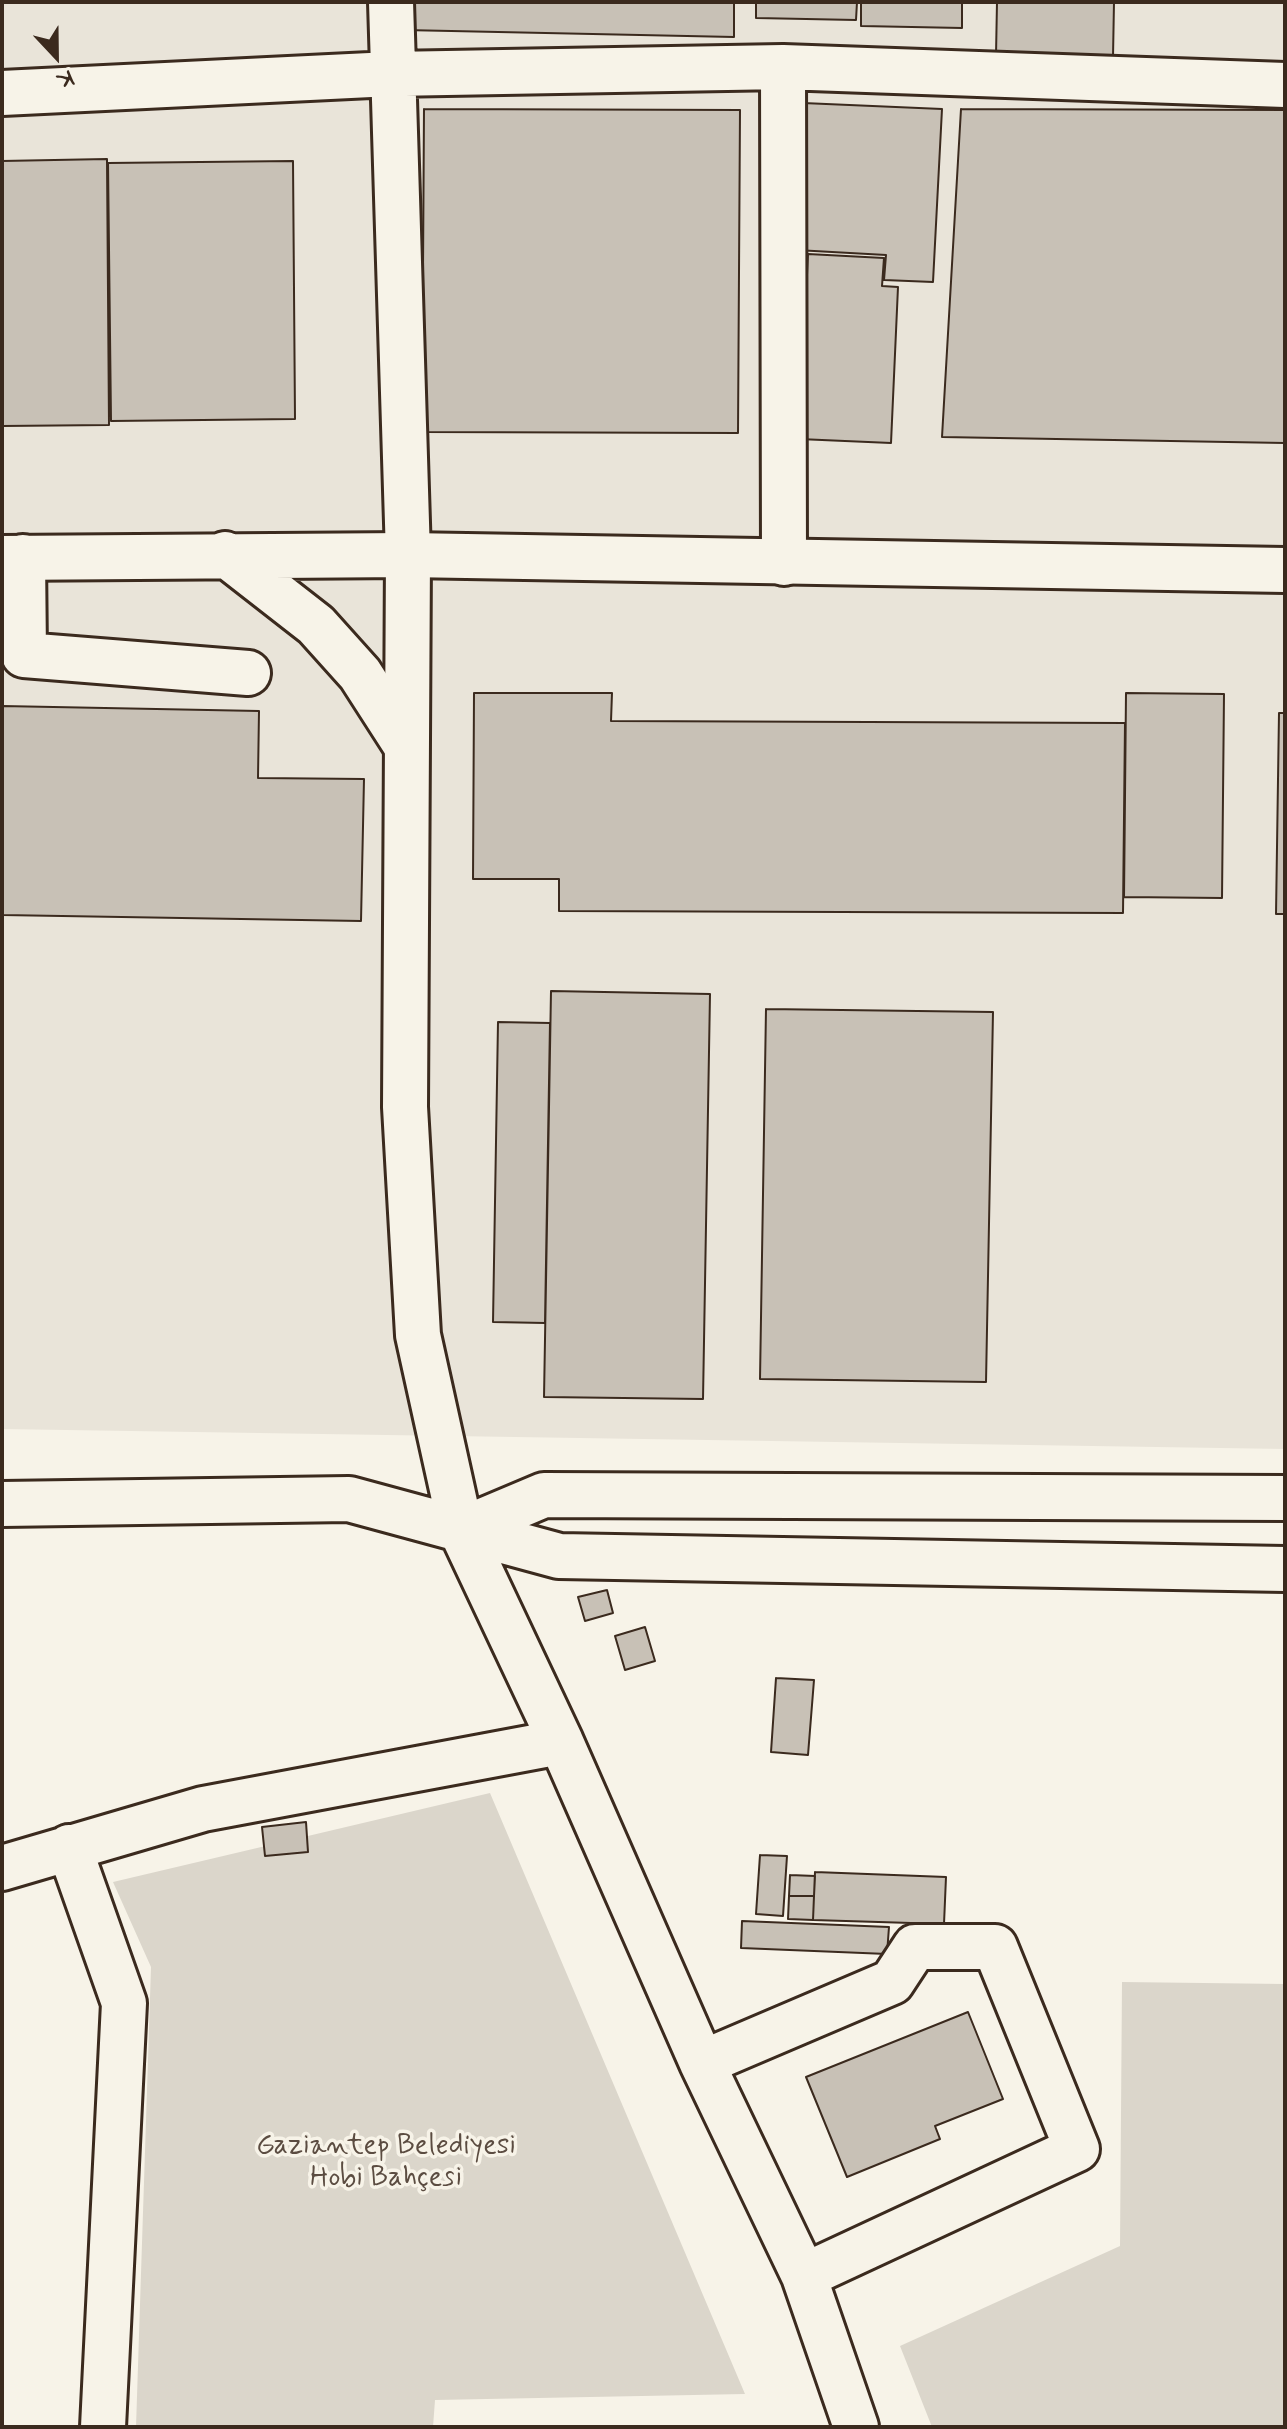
<!DOCTYPE html>
<meta charset="utf-8">
<style>
body{margin:0}
#map{position:relative;width:1287px;height:2429px;overflow:hidden;background:#f7f3e8;font-family:Mynerve,sans-serif}
canvas{display:block}
.frame{position:absolute;inset:0;border:4px solid #3b2a1e;pointer-events:none}
.north{position:absolute;left:16px;top:16px;width:80px;height:80px;-webkit-text-stroke:6px #f7f3e8;paint-order:stroke;rotate:158deg;font-size:22px;font-weight:700;line-height:32px;text-align:center;color:#3b2a1e}
.north::after{content:'';display:block;margin:auto;width:28px;height:36px;background:#3b2a1e;clip-path:polygon(50% 0,100% 100%,50% 72%,0 100%)}
</style>
<div id="map">
<canvas width="1287" height="2429"></canvas>
<div class="frame"></div>
<div class="north">K</div>
</div>
<script>
const c = document.querySelector('canvas').getContext('2d');
c.lineJoin = 'round';
function fillPath(path, color) { c.fillStyle = color; c.fill(path, 'evenodd'); }
const poly = rows => new Path2D(rows.map(r => 'M' + r).join(''));
function trace(path, color, width, dash) { c.strokeStyle = color; c.lineWidth = width; c.lineCap = dash ? 'butt' : 'round'; c.setLineDash(dash || []); c.stroke(path); }
function write(font, color, halo, rows, align = 'center') {
  c.font = font + ' Mynerve,sans-serif'; c.lineWidth = 7; c.setLineDash([]); c.textBaseline = 'middle'; c.strokeStyle = halo; c.fillStyle = color; for (const [text, x, y, turn = 0] of rows) {
    c.save(); c.translate(x, y); c.rotate((+turn || 0) * Math.PI / 180); c.textAlign = isNaN(turn) ? turn : align; if (halo) c.strokeText(text, 0, 0); c.fillText(text, 0, 0); c.restore();
  }
}
fillPath(poly([
 [2,2,1285,2,1285,1449,2,1429]
]), '#e9e4d9');
fillPath(poly([
 [490,1793,745,2394,435,2400,433,2427,136,2427,151,1967,113,1882],
 [1122,1982,1285,1984,1285,2427,932,2427,900,2346,1120,2246]
]), '#dbd6cb');
const building = poly([
 [405,2,734,2,734,37,404,30,405,2],
 [756,2,857,2,856,20,756,18,756,2],
 [861,2,962,2,962,28,861,26,861,2],
 [997,2,1114,2,1113,57,996,55,997,2],
 [803,103,942,109,933,282,884,280,886,255,796,250,803,103],
 [424,109,740,110,738,433,422,432,424,109],
 [961,109,1285,110,1285,443,942,437,961,109],
 [107,159,109,425,2,426,2,161,107,159],
 [293,161,295,419,111,421,108,163,293,161],
 [808,254,884,258,882,286,898,287,891,443,799,439,808,254],
 [474,693,612,693,611,721,1125,723,1123,913,559,911,559,879,473,879,474,693],
 [1126,693,1224,694,1222,898,1124,897,1126,693],
 [2,706,259,711,258,778,364,779,361,921,2,915,2,706],
 [1279,713,1285,713,1285,914,1276,914,1279,713],
 [551,991,710,994,703,1399,544,1397,551,991],
 [766,1009,993,1012,986,1382,760,1379,766,1009],
 [498,1022,550,1023,545,1323,493,1322,498,1022],
 [607,1590,613,1613,585,1621,578,1597,607,1590],
 [645,1627,655,1661,625,1670,615,1636,645,1627],
 [776,1678,814,1680,808,1755,771,1752,776,1678],
 [306,1822,308,1852,265,1856,262,1827,306,1822],
 [760,1855,787,1856,783,1916,756,1914,760,1855],
 [815,1872,946,1877,944,1924,813,1920,815,1872],
 [790,1875,815,1876,814,1896,789,1896,790,1875],
 [789,1896,814,1896,813,1920,788,1919,789,1896],
 [742,1921,889,1927,887,1954,741,1948,742,1921],
 [968,2012,1003,2099,935,2126,940,2139,847,2177,806,2077,968,2012]
]);
fillPath(building, '#c8c1b6');
trace(building, '#3b2a1e', 2);
const minor = poly([
 [391,2,408,555,405,1107,418,1335,461,1530,561,1742,702,2063,804,2276,856,2427],
 [783,67,784,563],
 [2,93,391,74,783,67,1285,85],
 [23,557,24,655,248,673],
 [2,1504,349,1499,559,1556,1285,1569],
 [461,1530,544,1495,1285,1498],
 [69,1847,124,2003,103,2427],
 [2,1868,203,1809,561,1742],
 [702,2063,892,1982,915,1947,995,1947,1077,2149,804,2276]
]);
const major = poly([
 [225,554,316,625,360,674,405,744],
 [2,558,408,555,1285,570]
]);
trace(minor, '#3b2a1e', 50);
trace(major, '#3b2a1e', 50);
trace(minor, '#f7f3e8', 44);
trace(major, '#f7f3e8', 44);
write('28px', '#5b4c41', '#f7f3e8', [
 ["Gaziantep Belediyesi",386,2147],
 ["Hobi Bahçesi",386,2179]
]);
</script>
